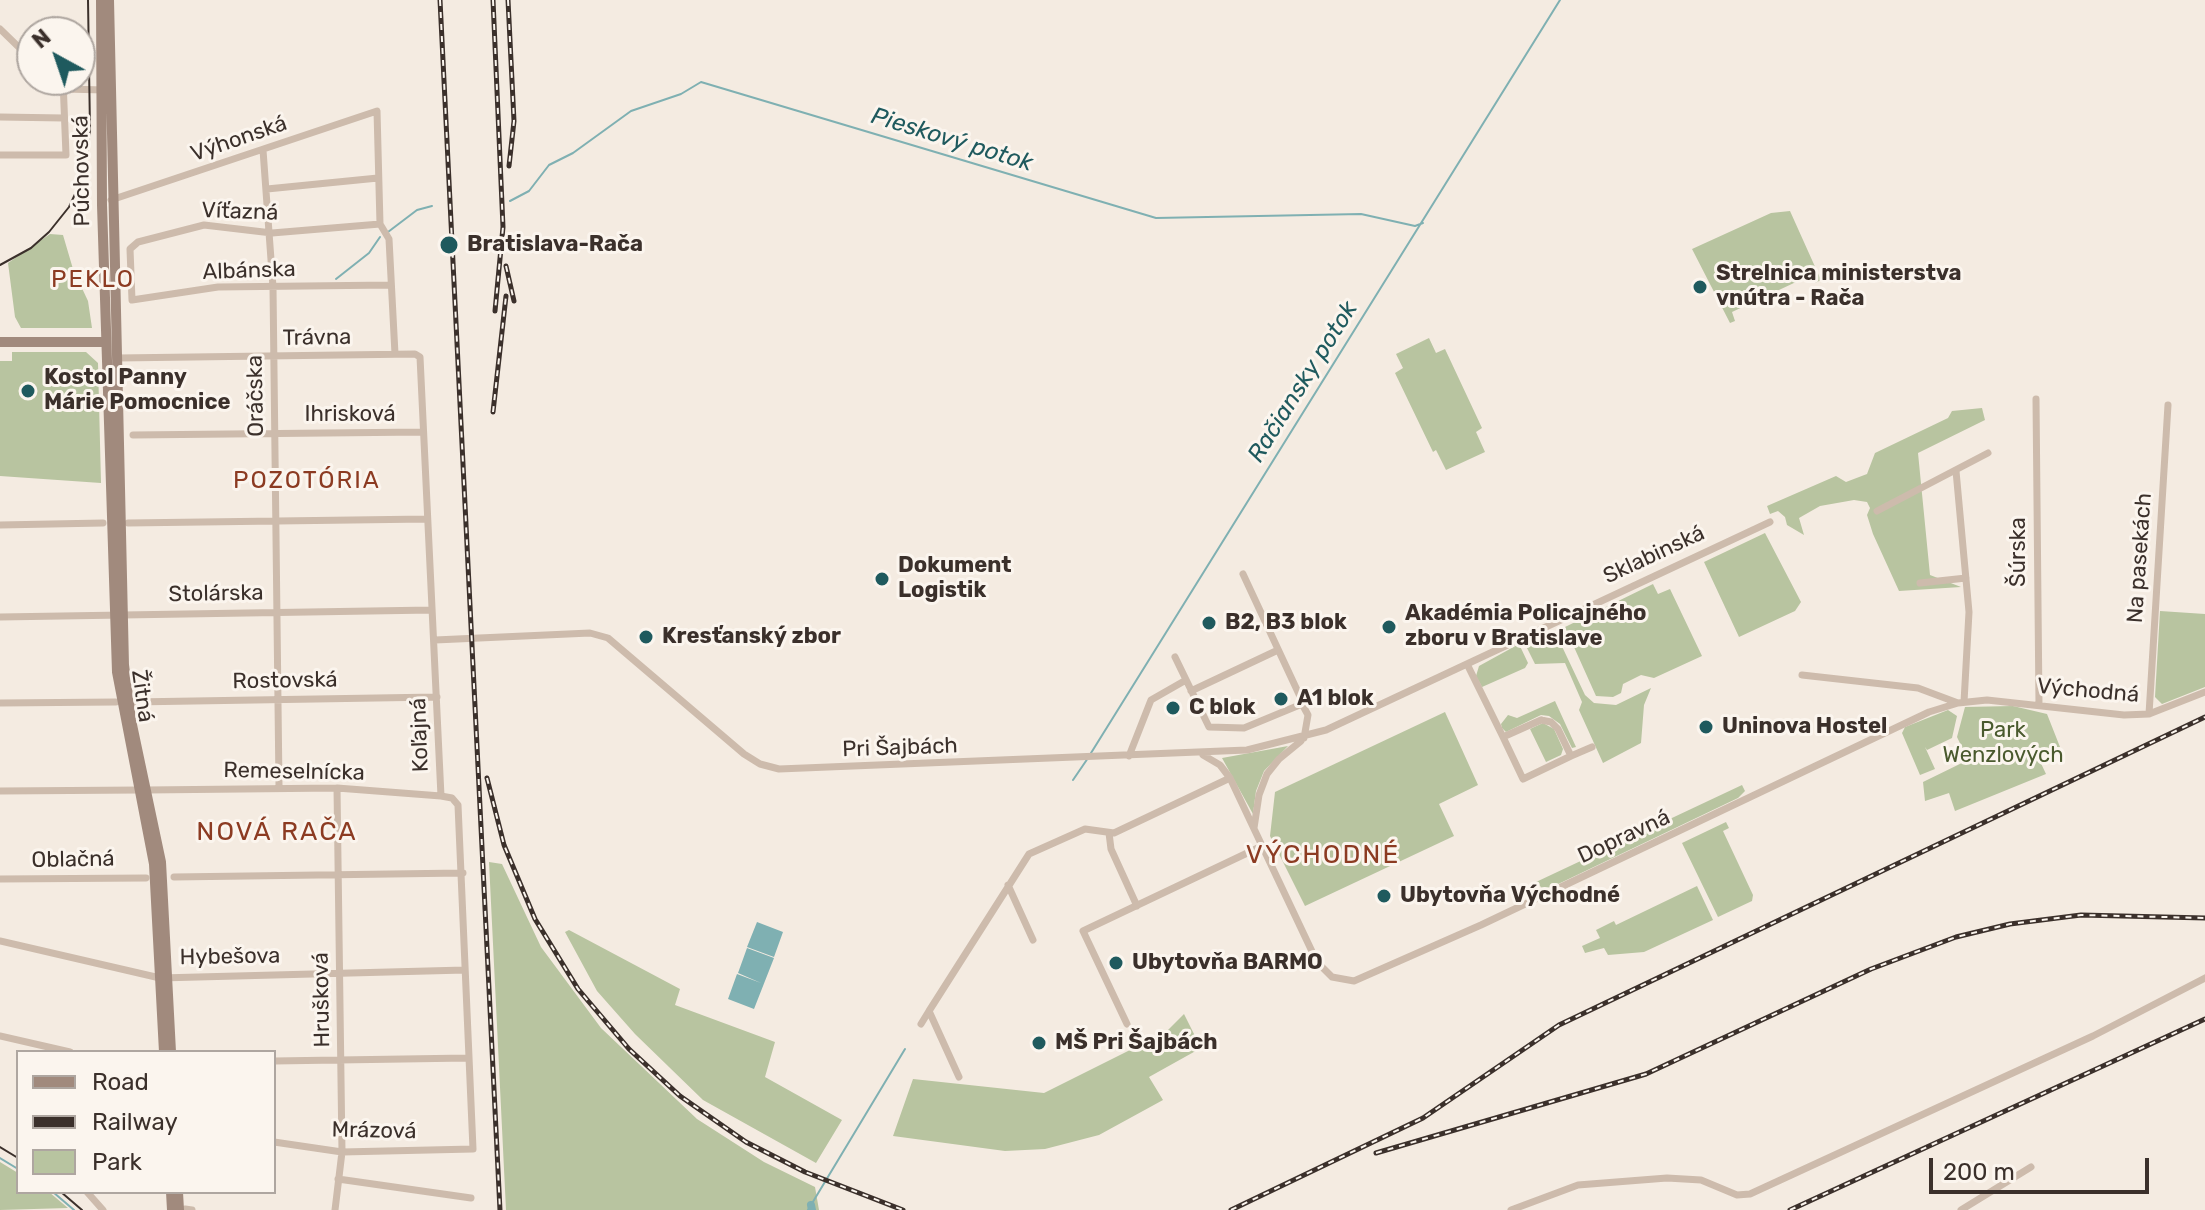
<!DOCTYPE html>
<meta charset="utf-8">
<style>
body{margin:0}
#map{position:relative;width:2205px;height:1210px;overflow:hidden;background:#f4ebe1;font-family:Rubik,sans-serif}
canvas{display:block}
.legend{position:absolute;left:16px;top:1050px;width:260px;height:144px;box-sizing:border-box;background:#fbf5ee;border:2px solid #aea6a0;margin:0;padding:10px 14px;list-style:none;font-size:24px;color:#3b302b}
.legend li{display:flex;align-items:center;gap:16px;height:40px}
.legend b{width:40px;border:2px solid #aea6a0}
.north{position:absolute;left:16px;top:16px;width:80px;height:80px;box-sizing:border-box;background:#fbf5ee;border:2px solid #aea6a0;border-radius:50%;rotate:320deg;font-size:22px;font-weight:700;line-height:32px;text-align:center;color:#3b302b}
.north::after{content:'';display:block;margin:auto;width:28px;height:36px;background:#1f5a5e;clip-path:polygon(50% 0,100% 100%,50% 72%,0 100%)}
.scale{position:absolute;left:1929px;top:1158px;width:220px;height:36px;box-sizing:border-box;border:4px solid #3b302b;border-top:0;padding-left:10px;font-size:24px;line-height:28px;white-space:nowrap;color:#3b302b;-webkit-text-stroke:6px #fbf5ee;paint-order:stroke}
</style>
<div id="map">
<canvas width="2205" height="1210"></canvas>
<ul class="legend">
<li><b style="height:10px;background:#a18a7d"></b>Road</li>
<li><b style="height:10px;background:#3b302b"></b>Railway</li>
<li><b style="height:22px;background:#b8c4a0"></b>Park</li>
</ul>
<div class="north">N</div>
<div class="scale">200 m</div>
</div>
<script>
const c = document.querySelector('canvas').getContext('2d');
c.lineJoin = 'round';
function fillPath(path, color) { c.fillStyle = color; c.fill(path, 'evenodd'); }
const poly = rows => new Path2D(rows.map(r => 'M' + r).join(''));
function trace(path, color, width, dash) { c.strokeStyle = color; c.lineWidth = width; c.lineCap = dash ? 'butt' : 'round'; c.setLineDash(dash || []); c.stroke(path); }
function write(font, color, halo, rows, align = 'center') {
  c.font = font + ' Rubik,sans-serif'; c.lineWidth = 6; c.setLineDash([]); c.textBaseline = 'middle'; c.strokeStyle = halo; c.fillStyle = color; for (const [text, x, y, turn = 0] of rows) {
    c.save(); c.translate(x, y); c.rotate((+turn || 0) * Math.PI / 180); c.textAlign = isNaN(turn) ? turn : align; if (halo) c.strokeText(text, 0, 0); c.fillText(text, 0, 0); c.restore();
  }
}
fillPath(poly([
 [1790,211,1821,280,1815,283,1811,275,1732,312,1735,321,1730,323,1692,249,1771,213],
 [50,234,63,235,73,269,88,301,92,328,21,328,15,317,8,263],
 [1429,338,1436,353,1445,349,1482,428,1476,432,1485,452,1446,470,1436,450,1433,452,1395,373,1403,368,1396,354],
 [12,352,86,352,98,363,101,483,0,476,0,361,12,361],
 [1982,408,1985,420,1918,453,1930,575,1961,587,1899,591,1873,534,1867,515,1870,508,1867,502,1854,500,1820,506,1799,518,1804,535,1787,525,1785,517,1778,511,1770,514,1767,506,1836,476,1846,482,1867,474,1875,453,1948,418,1952,411],
 [1765,533,1801,602,1795,611,1739,637,1704,562],
 [1653,584,1658,594,1670,589,1702,656,1654,678,1641,675,1623,684,1621,693,1613,697,1596,696,1565,627],
 [2160,611,2205,614,2205,687,2162,704,2155,697],
 [1546,632,1558,638,1585,695,1594,703,1616,705,1651,688,1644,705,1641,743,1603,763,1579,710,1582,702,1565,663,1535,664,1524,642],
 [1519,644,1528,663,1525,668,1482,687,1476,676,1479,666],
 [1555,701,1576,747,1572,748,1560,724,1549,716,1541,715,1506,732,1502,728,1501,724,1508,715,1517,718],
 [2013,706,2047,714,2060,747,2038,757,2046,774,1955,811,1949,793,1925,801,1923,782,1968,760,1957,737,1965,707],
 [1948,710,1957,716,1952,738,1927,750,1925,747,1935,769,1920,775,1902,733,1905,727],
 [1445,712,1478,785,1439,804,1454,836,1305,906,1270,836,1275,792],
 [1543,723,1554,729,1563,749,1561,755,1546,762,1530,729],
 [1288,746,1264,771,1256,791,1253,814,1222,758],
 [1742,785,1745,791,1738,798,1554,886,1543,889,1536,882],
 [1726,822,1729,828,1723,831,1753,895,1752,901,1718,917,1682,843],
 [489,862,502,864,541,947,601,1028,697,1119,764,1162,815,1187,819,1210,506,1210],
 [1697,886,1713,920,1644,952,1608,955,1604,948,1585,953,1582,946,1600,938,1596,930,1614,921,1616,925],
 [569,930,680,989,675,1005,775,1042,765,1077,842,1120,816,1163,703,1100,635,1034,597,991,565,932],
 [1184,1014,1201,1048,1149,1077,1163,1100,1099,1135,1045,1149,1005,1151,893,1136,913,1079,1044,1093,1166,1032],
 [0,1162,18,1173,18,1192,49,1192,68,1208,0,1210]
]), '#b8c4a0');
fillPath(poly([
 [757,922,783,932,774,957,747,947],
 [747,948,774,958,754,1009,728,999,737,974,761,983,738,973]
]), '#7fb0b2');
trace(poly([
 [510,201,529,191,549,165,573,153,631,111,681,94,701,82,1156,218,1361,214,1415,226,1423,223],
 [388,232,417,210,432,206],
 [336,279,369,253,380,237],
 [1091,753,1560,0],
 [1073,780,1088,758],
 [0,1158,18,1169],
 [53,1192,74,1210],
 [808,1210,905,1049]
]), '#7fb0b2', 2);
trace(poly([
 [811,1205,812,1210]
]), '#7fb0b2', 8);
trace(poly([
 [0,29,32,60],
 [64,89,105,90],
 [0,117,64,118],
 [263,150,273,287,279,786],
 [0,155,66,155,63,80],
 [267,189,378,178],
 [111,200,377,111,380,224,389,239,395,354],
 [380,224,272,233,204,225,138,242,130,249,132,300,218,287,391,285],
 [118,358,415,354,420,357,441,796],
 [2036,399,2039,705],
 [133,435,423,432],
 [1956,471,1969,612,1964,702],
 [1877,511,1988,453],
 [128,523,427,519],
 [0,525,103,523],
 [1243,574,1304,705],
 [1920,583,1966,578],
 [0,617,432,610],
 [435,640,590,633,608,638,744,754,760,764,779,769,1247,750,1326,730,1770,522],
 [1175,657,1209,727,1244,728,1302,704,1308,715,1304,738],
 [1467,664,1503,737],
 [1802,675,1918,688,1958,703,1987,700,2124,715,2149,714,2205,692],
 [1191,691,1278,650],
 [133,702,437,697],
 [0,703,116,702],
 [2149,714,2168,405],
 [1541,720,1551,722,1558,729,1571,756,1523,779,1503,737,1541,720],
 [1203,755,1220,765,1230,778,1317,962,1332,977,1354,981,1481,925,1929,712,1958,703],
 [1129,756,1151,700,1186,680],
 [1571,756,1592,747],
 [147,790,337,788,441,796,452,798,458,805,473,1149,342,1152,274,1142],
 [0,791,140,790],
 [1254,828,1259,795,1267,774,1279,759,1301,741],
 [1109,833,1111,849,1137,906],
 [174,877,463,873],
 [0,879,146,878],
 [1008,885,1033,940],
 [0,941,160,978,465,970],
 [921,1024,929,1011],
 [1127,1024,1083,931,1262,846],
 [0,1036,70,1052],
 [274,1061,468,1058],
 [959,1077,929,1011,1029,854,1085,829,1114,833,1230,778],
 [338,1179,471,1198],
 [87,1192,103,1210],
 [185,1209,192,1210],
 [335,1210,342,1152,337,788],
 [1511,1210,1578,1185,1667,1178,1701,1180,1737,1195,1750,1194,2093,1036,2205,978],
 [1961,1210,2031,1167]
]), '#cdbbac', 7);
trace(poly([
 [101,0,102,205,117,672,154,864,164,1052],
 [109,0,124,665,131,720,161,862,171,1052],
 [0,342,106,342],
 [171,1192,172,1210],
 [178,1192,179,1210]
]), '#a18a7d', 10);
trace(poly([
 [0,265,31,248,49,232,69,207,84,175,90,130,88,0],
 [0,1147,18,1158],
 [61,1192,82,1210]
]), '#3b302b', 2);
const rail = poly([
 [440,0,500,1210],
 [493,0,503,227,495,311],
 [508,0,514,121,509,166],
 [506,266,514,301],
 [493,412,506,296],
 [487,778,504,845,535,919,578,989,629,1049,680,1096,746,1142,805,1172,903,1210],
 [1376,1153,1646,1074,1871,969,1956,937,2010,924,2081,915,2205,918],
 [1231,1210,1423,1118,1559,1025,2205,717],
 [1790,1210,2205,1019]
]);
trace(rail, '#3b302b', 5);
trace(rail, '#fbf5ee', 2, [6]);
for (const [x, y, r, color] of [
 [449,245,10,"#1f5a5e"],
 [1700,287,8,"#1f5a5e"],
 [28,391,8,"#1f5a5e"],
 [882,579,8,"#1f5a5e"],
 [1209,623,8,"#1f5a5e"],
 [1389,627,8,"#1f5a5e"],
 [646,637,8,"#1f5a5e"],
 [1281,699,8,"#1f5a5e"],
 [1173,708,8,"#1f5a5e"],
 [1706,727,8,"#1f5a5e"],
 [1384,896,8,"#1f5a5e"],
 [1116,963,8,"#1f5a5e"],
 [1039,1043,8,"#1f5a5e"]
]) { const dot = new Path2D(); dot.arc(x, y, r, 0, 2 * Math.PI); c.fillStyle = color; c.fill(dot); trace(dot, '#fbf5ee', 3); }
write('22px', '#3b302b', '#fbf5ee', [
 ["Výhonská",239,139,-19],
 ["Púchovská",82,171,-91],
 ["Víťazná",240,212,2],
 ["Albánska",249,271,-2],
 ["Trávna",317,338,-1],
 ["Oráčska",256,396,-91],
 ["Ihrisková",350,415],
 ["Šúrska",2019,552,-90],
 ["Sklabinská",1654,555,-25],
 ["Na pasekách",2140,558,-86],
 ["Stolárska",216,594,-1],
 ["Rostovská",285,681,-1],
 ["Východná",2088,691,5],
 ["Žitná",142,696,82],
 ["Koľajná",420,735,-92],
 ["Pri Šajbách",900,748,-2],
 ["Remeselnícka",294,772,1],
 ["Dopravná",1624,837,-25],
 ["Oblačná",73,860,-1],
 ["Hybešova",230,957,-1],
 ["Hrušková",322,1000,-91],
 ["Mrázová",374,1131,1]
]);
write('bold 22px', '#3b302b', '#fbf5ee', [
 ["Bratislava-Rača",467,245],
 ["Strelnica ministerstva",1716,274],
 ["vnútra - Rača",1716,299],
 ["Kostol Panny",44,378],
 ["Márie Pomocnice",44,403],
 ["Dokument",898,566],
 ["Logistik",898,591],
 ["Akadémia Policajného",1405,614],
 ["zboru v Bratislave",1405,639],
 ["B2, B3 blok",1225,623],
 ["Kresťanský zbor",662,637],
 ["A1 blok",1297,699],
 ["C blok",1189,708],
 ["Uninova Hostel",1722,727],
 ["Ubytovňa Východné",1400,896],
 ["Ubytovňa BARMO",1132,963],
 ["MŠ Pri Šajbách",1055,1043]
], 'left');
write('22px', '#4a5a2e', '#fbf5ee', [
 ["Park",2003,731],
 ["Wenzlových",2003,756]
]);
write('italic 24px', '#1f5a5e', '#fbf5ee', [
 ["Pieskový potok",952,140,17],
 ["Račiansky potok",1303,382,-58]
]);
c.letterSpacing = '2px';
write('24px', '#8c3b22', '#fbf5ee', [
 ["PEKLO",93,280],
 ["POZOTÓRIA",307,481]
]);
c.letterSpacing = '0px';
c.letterSpacing = '2px';
write('26px', '#8c3b22', '#fbf5ee', [
 ["NOVÁ RAČA",277,832],
 ["VÝCHODNÉ",1323,855]
]);
c.letterSpacing = '0px';
</script>
